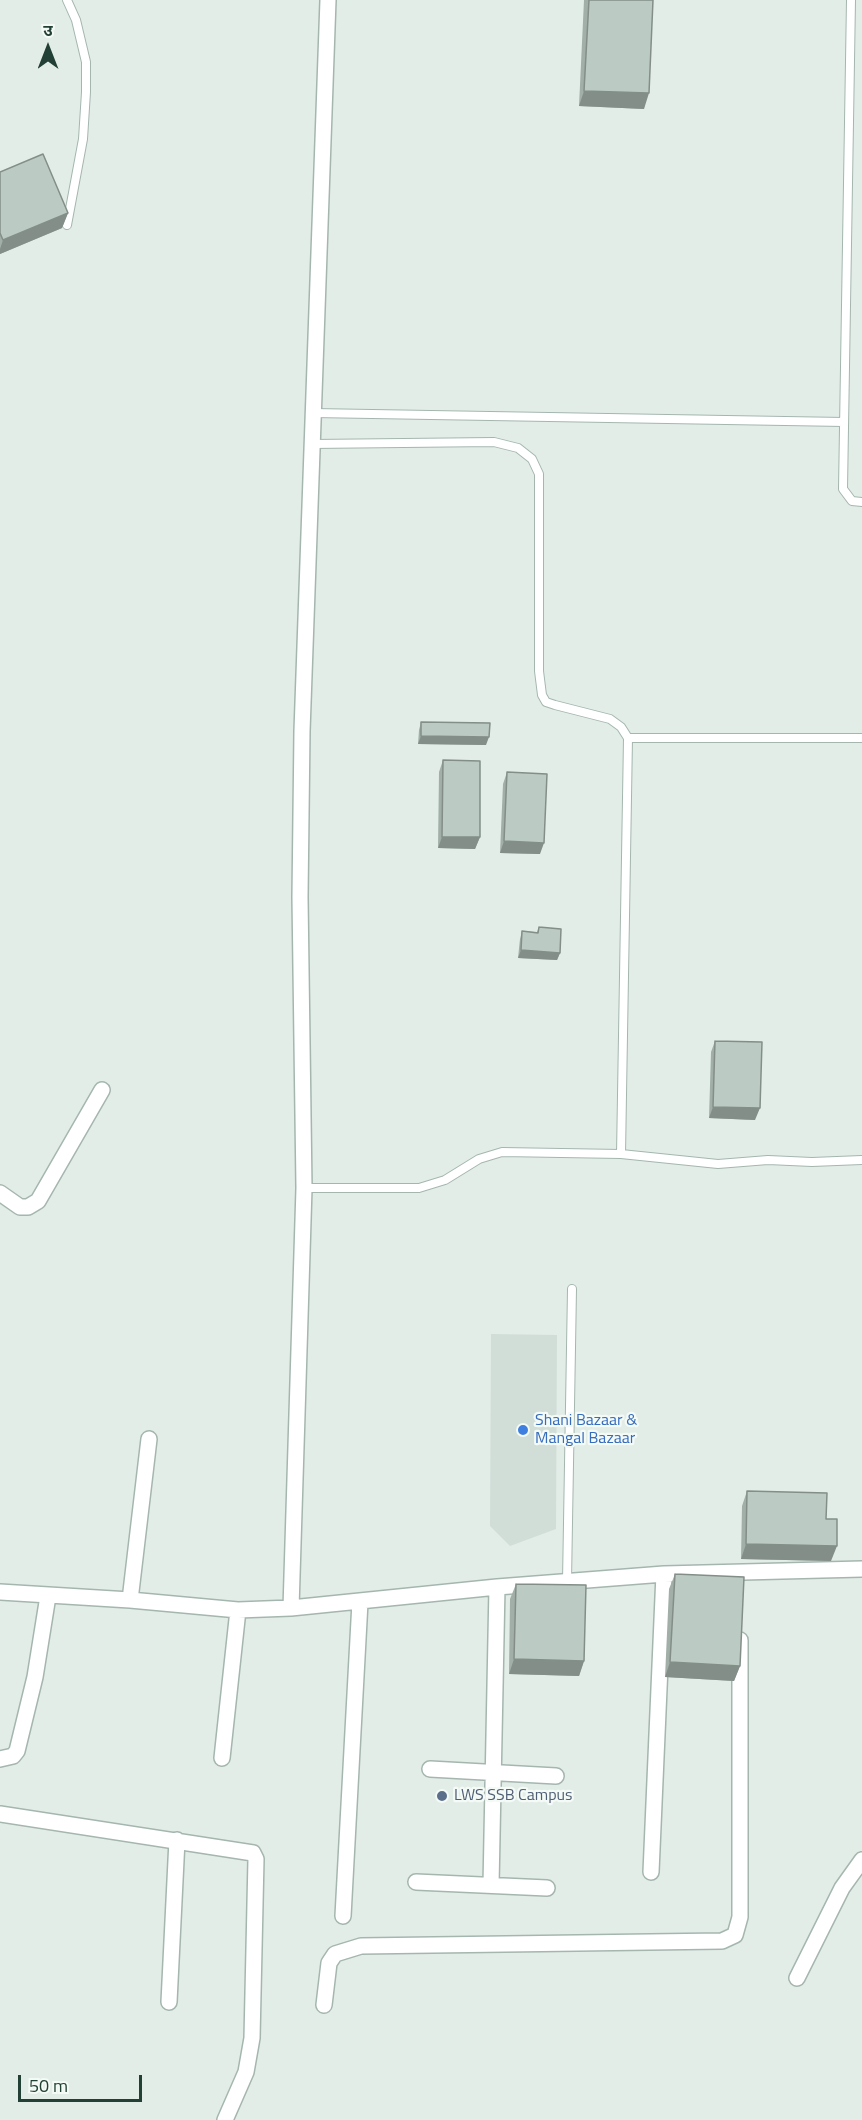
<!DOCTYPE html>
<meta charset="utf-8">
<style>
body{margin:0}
#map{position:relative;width:862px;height:2120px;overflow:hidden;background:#e3ede8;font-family:"Titillium Web","Noto Sans Devanagari",sans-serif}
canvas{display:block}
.north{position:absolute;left:18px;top:18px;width:60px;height:60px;-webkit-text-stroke:4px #f4faf6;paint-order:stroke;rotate:0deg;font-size:16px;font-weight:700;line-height:24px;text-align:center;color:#224035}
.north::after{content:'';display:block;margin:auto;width:21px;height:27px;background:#224035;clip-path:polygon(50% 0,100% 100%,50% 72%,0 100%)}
.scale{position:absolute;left:18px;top:2075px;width:124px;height:27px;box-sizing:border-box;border:3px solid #224035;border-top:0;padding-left:8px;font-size:18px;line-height:21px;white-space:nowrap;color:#224035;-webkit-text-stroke:4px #f4faf6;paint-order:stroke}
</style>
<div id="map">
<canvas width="862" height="2120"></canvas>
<div class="north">उ</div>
<div class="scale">50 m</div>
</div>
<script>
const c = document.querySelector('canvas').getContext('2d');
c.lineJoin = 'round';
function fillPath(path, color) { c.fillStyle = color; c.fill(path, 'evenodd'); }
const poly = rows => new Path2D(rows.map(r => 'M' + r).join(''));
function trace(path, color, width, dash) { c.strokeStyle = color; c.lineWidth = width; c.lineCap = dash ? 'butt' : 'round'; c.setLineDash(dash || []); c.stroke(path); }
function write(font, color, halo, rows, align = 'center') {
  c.font = font + ' "Titillium Web",sans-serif'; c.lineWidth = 4.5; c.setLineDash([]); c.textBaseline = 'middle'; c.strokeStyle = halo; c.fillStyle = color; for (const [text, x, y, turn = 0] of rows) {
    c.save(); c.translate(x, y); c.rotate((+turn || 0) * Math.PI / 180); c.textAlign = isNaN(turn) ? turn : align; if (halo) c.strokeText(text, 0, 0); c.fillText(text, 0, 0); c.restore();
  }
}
fillPath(poly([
 [491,1334,557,1335,556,1529,510,1546,490,1526]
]), '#d1ddd7');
const lane = poly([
 [67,0,76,20,86,62,86,92,83,139,67,225],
 [851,0,843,489,852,501,862,502],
 [313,413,844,422],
 [312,444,494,442,518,448,532,459,539,474,539,671,542,695,546,702,555,705,610,719,621,727,628,738,621,1154],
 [628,738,862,738],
 [304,1188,419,1188,445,1180,479,1159,502,1152,621,1154,718,1164,768,1160,812,1162,862,1160],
 [567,1581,572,1289]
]);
const street = poly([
 [0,1193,20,1207,28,1207,38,1201,102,1090],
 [0,1592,130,1600,238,1610,291,1608,497,1587,664,1574,862,1569],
 [130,1600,149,1439],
 [291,1608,304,1188,300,897,302,731,328,0],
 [222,1758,238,1610],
 [0,1759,13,1756,17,1751,35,1677,48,1596],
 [430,1769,556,1776],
 [0,1814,253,1853,256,1859,252,2038,246,2072,225,2120],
 [651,1872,664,1574],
 [416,1882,547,1888],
 [491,1885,497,1587],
 [343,1916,360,1602],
 [797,1978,842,1888,862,1860],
 [169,2002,177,1840],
 [324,2005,329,1963,335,1954,361,1946,722,1941,735,1935,740,1917,740,1640]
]);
trace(lane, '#a5b6af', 10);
trace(street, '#a5b6af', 18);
trace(lane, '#fff', 8);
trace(street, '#fff', 15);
fillPath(poly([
 [584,0,653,0,644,109,579,106],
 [0,172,68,213,62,228,0,254],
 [421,722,486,745,418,744,419,730],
 [443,760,480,837,475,849,438,848,439,772],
 [507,772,540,854,500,853,503,784],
 [539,927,560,953,557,960,518,958,520,939,522,931,537,932],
 [715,1041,755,1120,709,1118,711,1052],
 [747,1491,826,1519,831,1561,741,1559,742,1506],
 [675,1574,740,1666,734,1681,665,1677,669,1589],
 [516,1584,584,1661,579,1676,509,1674,510,1599]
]), '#a1afa8');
fillPath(poly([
 [584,91,649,93,644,109,579,106],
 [68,213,62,228,0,254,0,249,3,240],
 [421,736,489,737,486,745,418,744],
 [442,837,480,837,475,849,438,848],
 [504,841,544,843,540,854,500,853],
 [521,950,560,953,557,960,518,958],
 [713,1107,760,1108,755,1120,709,1118],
 [746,1544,837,1546,831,1561,741,1559],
 [514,1659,584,1661,579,1676,509,1674],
 [670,1662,740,1666,734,1681,665,1677]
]), '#838e88');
const building = poly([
 [589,0,653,0,649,93,584,91,589,0],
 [43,154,68,213,3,240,0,233,0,172,43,154],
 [421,722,490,723,489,737,421,736,421,722],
 [443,760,480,761,480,837,442,837,443,760],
 [507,772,547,774,544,843,504,841,507,772],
 [539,927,561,929,560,953,521,950,522,931,538,933,539,927],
 [715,1041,762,1042,760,1108,713,1107,715,1041],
 [747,1491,827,1493,826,1519,837,1519,837,1546,746,1544,747,1491],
 [675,1574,744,1577,740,1666,670,1662,675,1574],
 [516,1584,586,1585,584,1661,514,1659,516,1584]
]);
fillPath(building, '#bbcbc3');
trace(building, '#838e88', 1.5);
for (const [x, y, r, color] of [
 [523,1430,6,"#3f7fe0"],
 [442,1796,6,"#5c6f8a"]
]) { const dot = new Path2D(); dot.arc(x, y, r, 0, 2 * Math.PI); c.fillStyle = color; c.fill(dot); trace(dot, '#f4faf6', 2); }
write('16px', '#366cbe', '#f4faf6', [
 ["Shani Bazaar &",535,1421],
 ["Mangal Bazaar",535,1439]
], 'left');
write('16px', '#4e5e75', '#f4faf6', [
 ["LWS SSB Campus",454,1796]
], 'left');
</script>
